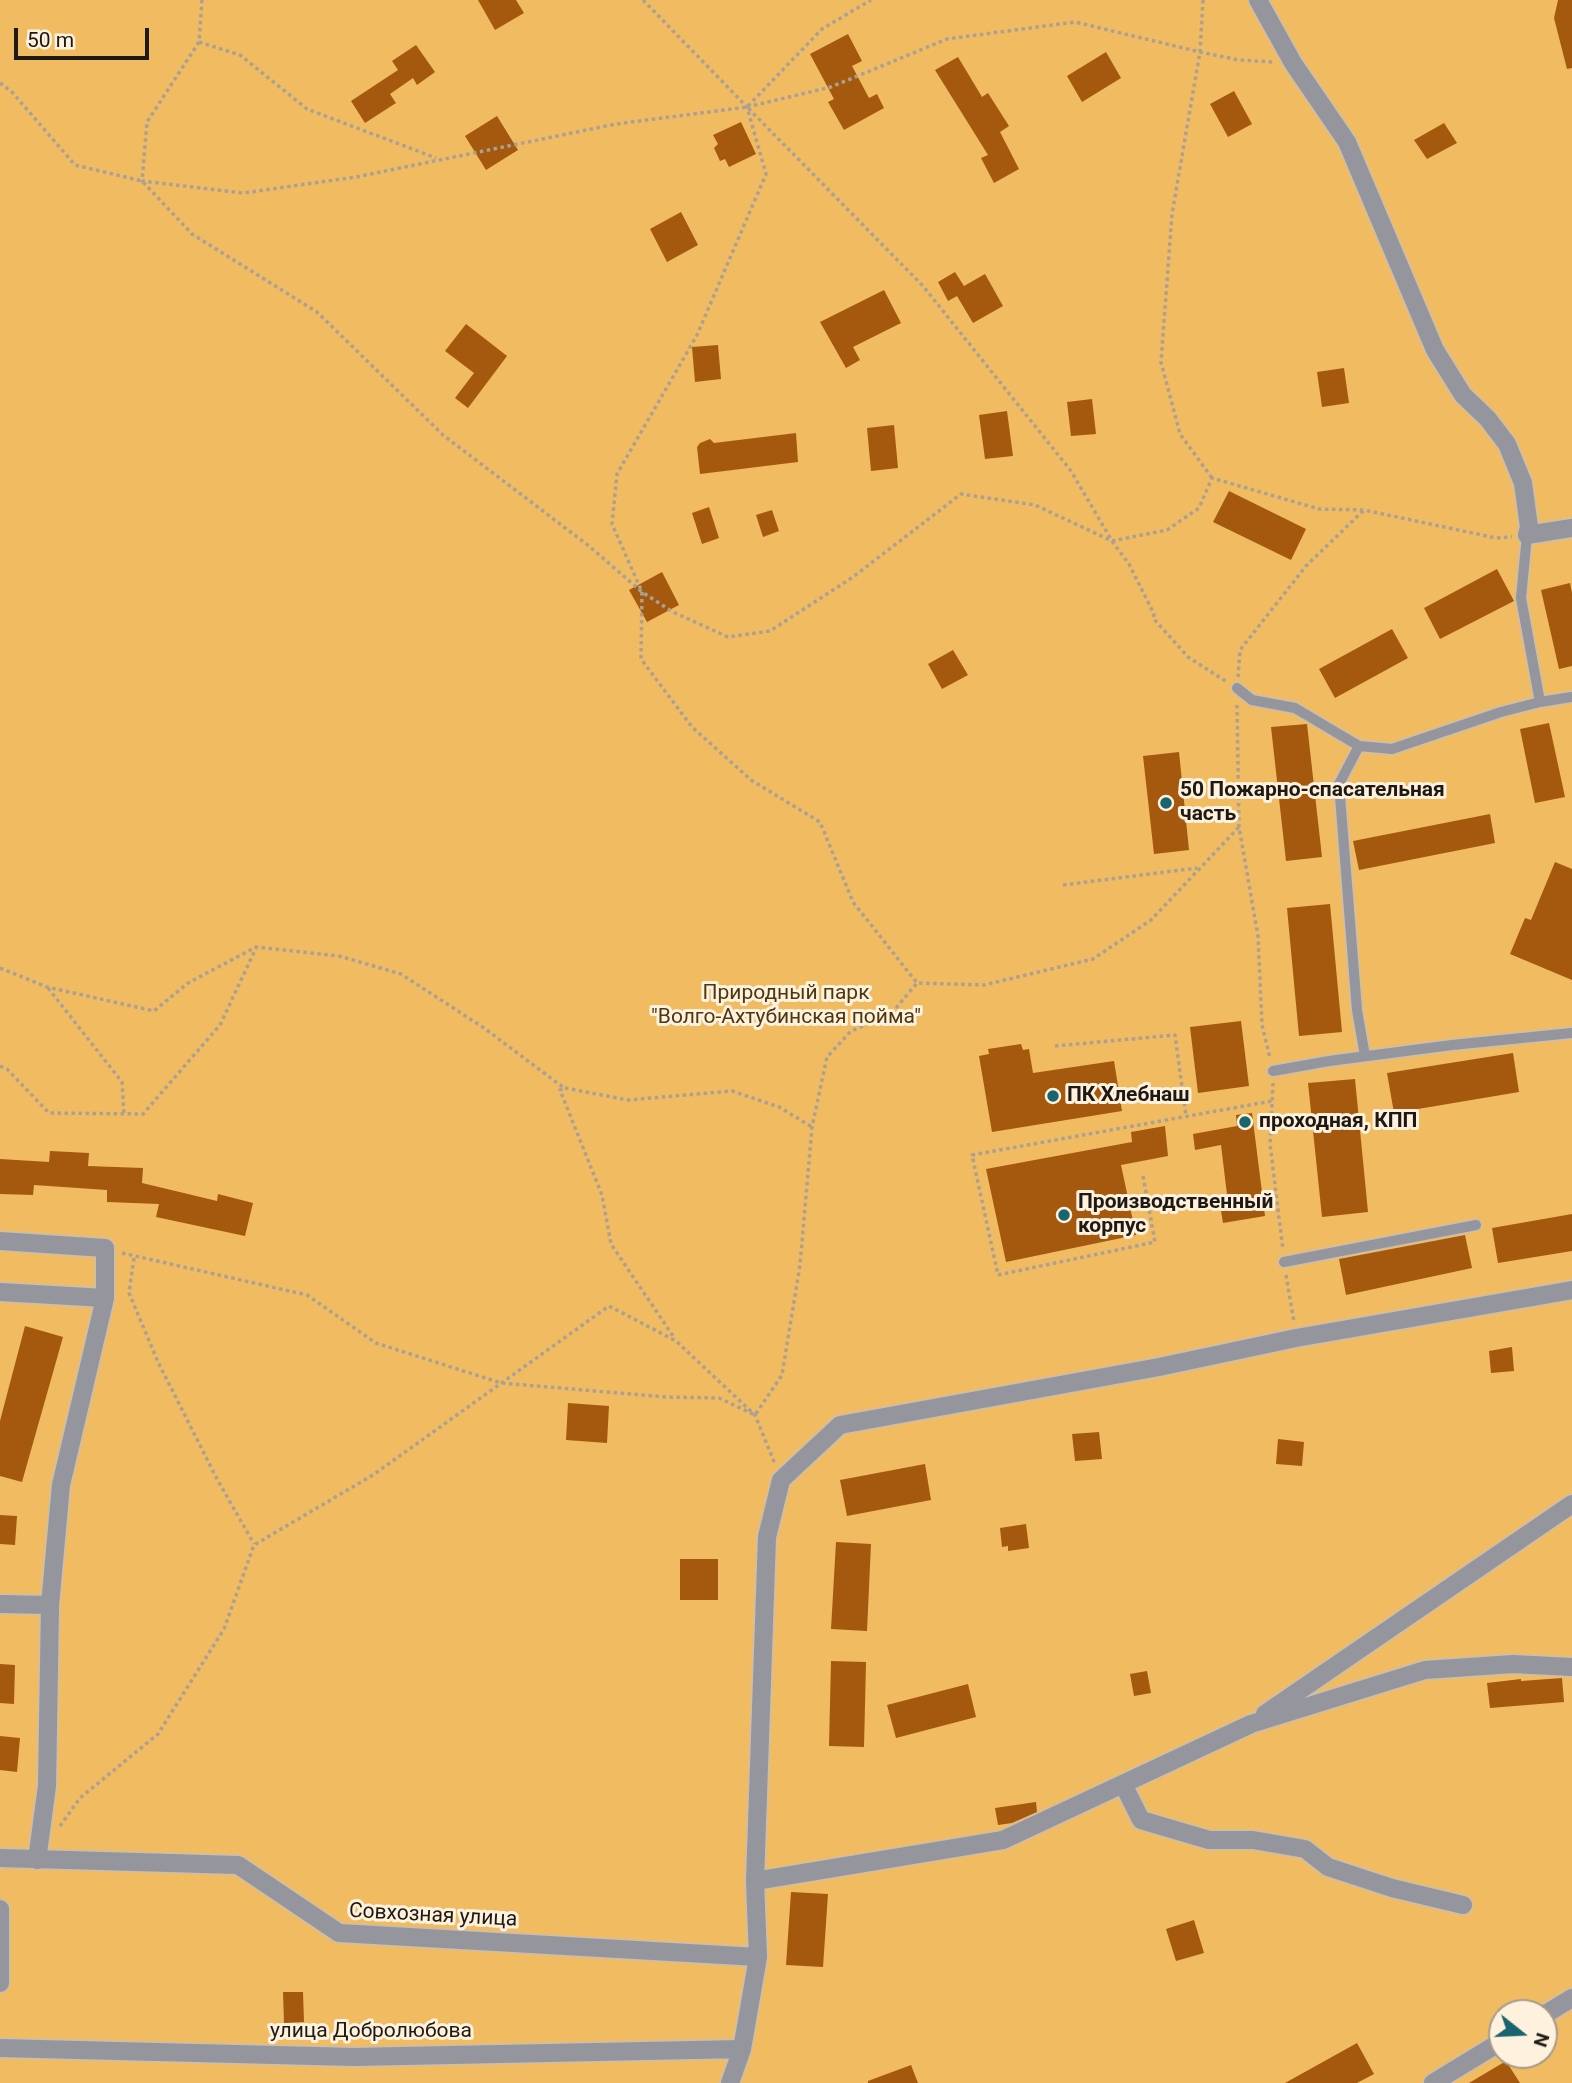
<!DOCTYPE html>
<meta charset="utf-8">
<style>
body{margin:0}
#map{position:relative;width:1572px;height:2083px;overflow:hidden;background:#f0e3d0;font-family:Roboto,sans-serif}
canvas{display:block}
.north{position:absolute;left:1488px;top:1999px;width:70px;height:70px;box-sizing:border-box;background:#fef1dd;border:2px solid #a49b8c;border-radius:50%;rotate:108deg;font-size:19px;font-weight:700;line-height:28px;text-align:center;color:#1e1a13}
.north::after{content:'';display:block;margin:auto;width:24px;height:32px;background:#19656f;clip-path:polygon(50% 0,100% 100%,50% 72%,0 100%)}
.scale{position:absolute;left:14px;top:28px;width:135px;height:32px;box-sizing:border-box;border:4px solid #1e1a13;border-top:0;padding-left:9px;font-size:21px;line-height:24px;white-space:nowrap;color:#1e1a13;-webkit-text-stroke:5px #fef1dd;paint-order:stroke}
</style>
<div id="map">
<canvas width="1572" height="2083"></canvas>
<div class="north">N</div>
<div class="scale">50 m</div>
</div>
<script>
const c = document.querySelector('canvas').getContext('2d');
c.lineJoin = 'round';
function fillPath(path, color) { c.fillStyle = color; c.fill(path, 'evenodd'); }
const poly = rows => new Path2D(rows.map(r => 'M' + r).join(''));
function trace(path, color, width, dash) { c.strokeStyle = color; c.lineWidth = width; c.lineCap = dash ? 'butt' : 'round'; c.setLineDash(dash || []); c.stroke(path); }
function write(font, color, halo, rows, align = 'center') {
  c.font = font + ' Roboto,sans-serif'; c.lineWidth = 6; c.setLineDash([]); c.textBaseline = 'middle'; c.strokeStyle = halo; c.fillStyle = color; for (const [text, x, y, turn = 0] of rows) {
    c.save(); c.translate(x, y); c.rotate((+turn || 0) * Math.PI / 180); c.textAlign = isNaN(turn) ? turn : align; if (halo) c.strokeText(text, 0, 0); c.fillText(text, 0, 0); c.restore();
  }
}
fillPath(poly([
 [0,0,1572,0,1572,2083,0,2083],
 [1502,2013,1544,2013,1544,2055,1502,2055]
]), '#f1bb62');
fillPath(poly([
 [478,0,516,0,524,13,495,30],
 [1558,0,1572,0,1572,68,1567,69,1554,18],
 [848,34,862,61,852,66,869,98,877,94,884,108,844,130,828,102,834,99,810,54],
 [416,45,435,72,417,85,413,78,390,94,396,103,365,123,351,101,398,70,392,61],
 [1106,52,1121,78,1082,102,1067,76],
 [958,57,982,97,988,93,1009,126,1000,132,1019,169,994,183,981,158,988,155,935,70],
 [1234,91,1252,124,1228,137,1210,104],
 [497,116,518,150,486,170,465,136],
 [741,122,756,154,729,167,725,159,720,161,714,148,718,144,713,135],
 [1444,123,1457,143,1427,159,1414,140],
 [681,212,698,245,667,262,650,229],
 [955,272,964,286,985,274,1003,306,973,323,957,296,948,301,938,282],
 [884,290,901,323,853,347,860,360,846,368,820,322],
 [466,324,507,356,468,408,455,398,474,373,445,351],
 [718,345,721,379,695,382,692,347],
 [1344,368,1349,403,1322,407,1317,372],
 [1092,399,1096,434,1071,436,1067,402],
 [1007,411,1013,456,985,459,979,415],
 [894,425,898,468,871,471,867,428],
 [796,433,798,462,700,474,697,447,700,443,710,439,714,443],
 [1229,491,1306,529,1291,560,1213,522],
 [709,507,719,538,702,544,692,513],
 [772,510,779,531,763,537,756,515],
 [1497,569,1514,601,1440,639,1424,608],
 [662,572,679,605,647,622,629,590],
 [1570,583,1572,593,1572,666,1559,669,1541,590],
 [1392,629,1408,658,1335,698,1319,669],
 [953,650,968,675,942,689,928,664],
 [1549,723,1565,797,1535,803,1520,729],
 [1307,724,1322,857,1286,861,1271,727],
 [1179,752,1189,850,1154,854,1143,756],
 [1490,814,1495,843,1359,870,1353,841],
 [1555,862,1572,869,1572,980,1510,954,1525,918,1531,920],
 [1330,904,1342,1032,1299,1036,1287,908],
 [1241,1021,1249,1086,1198,1093,1190,1027],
 [1021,1044,1023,1050,1029,1049,1033,1073,1114,1061,1122,1111,992,1132,979,1056,989,1054,988,1049],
 [1513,1053,1519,1092,1394,1113,1387,1073],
 [1355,1079,1368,1212,1322,1217,1308,1083],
 [1252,1113,1265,1216,1223,1223,1220,1205,1228,1203,1221,1145,1195,1150,1193,1134,1237,1126,1236,1115],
 [1165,1126,1168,1156,1121,1165,1136,1235,1006,1262,986,1169,1132,1142,1131,1132],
 [50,1151,89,1153,88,1166,143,1168,142,1183,217,1201,218,1194,253,1203,245,1236,156,1217,159,1204,107,1202,107,1190,34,1185,33,1195,0,1194,0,1159,49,1162],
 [1572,1214,1572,1251,1498,1263,1492,1228],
 [1465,1235,1472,1268,1346,1295,1339,1259],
 [25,1326,63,1337,22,1482,0,1476,0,1421],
 [1512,1347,1514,1371,1491,1373,1489,1351],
 [568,1403,609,1406,607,1443,566,1440],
 [1099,1432,1102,1459,1075,1461,1072,1434],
 [1278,1439,1304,1442,1302,1466,1276,1464],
 [925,1464,931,1500,847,1516,840,1480],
 [0,1515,17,1516,15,1545,0,1544],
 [1026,1524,1029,1548,1008,1551,1008,1546,1002,1547,1000,1528],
 [836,1542,871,1544,867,1631,831,1629],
 [680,1559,718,1559,718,1600,680,1600],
 [831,1661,866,1662,864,1747,829,1746],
 [0,1664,15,1665,14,1704,0,1703],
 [1147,1671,1151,1693,1134,1696,1130,1674],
 [1562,1678,1564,1702,1490,1708,1487,1683,1521,1679,1521,1681],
 [968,1684,976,1717,896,1738,887,1705],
 [0,1736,20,1738,17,1772,0,1770],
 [1036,1802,1037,1812,1012,1823,998,1825,995,1808],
 [791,1892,828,1894,823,1967,786,1965],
 [1194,1920,1204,1953,1176,1961,1166,1929],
 [283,1992,303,1992,304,2022,284,2023],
 [1357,2043,1374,2074,1357,2083,1285,2083],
 [1506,2061,1520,2083,1469,2083],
 [911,2065,918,2083,868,2083,868,2081]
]), '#a4590e');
const service = poly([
 [1527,535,1521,598,1540,702],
 [1237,688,1252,700,1295,708,1359,746,1392,749,1501,712,1540,702,1572,697],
 [1359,746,1339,784,1357,1010,1365,1056],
 [1273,1071,1329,1061,1452,1045,1572,1033],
 [1284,1262,1476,1225]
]);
const minor = poly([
 [1258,0,1293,63,1347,142,1435,350,1463,395,1488,419,1507,444,1523,483,1529,527,1527,535,1572,528],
 [0,1241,105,1248,105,1298,61,1485,50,1605,47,1786,37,1860],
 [0,1292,105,1298],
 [0,1604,50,1605],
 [1265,1714,1572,1504],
 [1123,1784,1141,1820,1209,1840,1253,1840,1305,1849,1328,1867,1392,1888,1463,1905],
 [0,1858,238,1865,339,1933,758,1957],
 [755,1881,1003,1840,1251,1724,1425,1670,1513,1664,1572,1667],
 [0,1909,0,1983],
 [1544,2015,1572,1998],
 [0,2048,354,2057,742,2049],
 [730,2083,742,2049,758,1957,755,1881,767,1537,781,1480,840,1425,1159,1367,1296,1338,1572,1290],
 [1433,2083,1502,2041]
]);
trace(service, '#cabfae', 13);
trace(minor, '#cabfae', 21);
trace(poly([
 [202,0,199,42,147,122,142,181,243,193,356,177,616,124,747,107,923,286,1071,471,1112,541,1167,530,1199,508,1212,478,1319,509,1364,510,1496,538,1512,537],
 [643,0,747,107,766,174,697,335,617,474,612,524,642,592,641,659,692,727,751,780,820,822,853,902,917,983,984,985,1093,959,1151,920,1239,827],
 [1203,0,1200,52,1172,214,1161,362,1180,434,1212,478],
 [199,42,240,55,307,109,436,158],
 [0,83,12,92,75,165,142,181,192,234,317,312,443,435,589,546,642,592,673,612,728,637,770,631,853,577,961,494,1035,505,1112,541,1129,564,1154,614,1153,618,1188,657,1227,682],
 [748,106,822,29,871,0],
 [747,107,831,87,947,39,1075,22,1200,52,1239,60,1273,62],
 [1238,677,1240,650,1306,566,1364,510],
 [1237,705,1239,827,1258,936,1262,1025,1270,1058],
 [1063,885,1197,868],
 [0,968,47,987,154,1011,188,983,256,947,339,956,401,974,484,1028,564,1088,560,1090,602,1195,611,1244,675,1339],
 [48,988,122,1082,124,1114],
 [1055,1046,1175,1035,1186,1116],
 [0,1066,7,1069,49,1113,143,1114,220,1025,256,948],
 [1273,1083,1270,1144,1283,1250],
 [565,1088,628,1100,732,1091,779,1107,812,1127],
 [1143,1176,1155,1242,998,1275,972,1155,1272,1101],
 [122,1253,307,1295,376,1343,501,1383,666,1397,719,1398,755,1415,782,1375,800,1265,812,1127,827,1057,851,1031,890,1015,917,983],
 [134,1258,129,1293,158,1362,217,1479,254,1544],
 [1286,1275,1294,1322],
 [60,1826,80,1798,158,1734,224,1629,254,1545,373,1475,609,1306,676,1341,755,1415,775,1464]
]), '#aba192', 3.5, [3.5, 3.5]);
trace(service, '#95959e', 10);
trace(minor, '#95959e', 18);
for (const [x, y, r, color] of [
 [1166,803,7,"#19656f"],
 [1053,1096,7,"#19656f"],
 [1245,1122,7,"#19656f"],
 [1064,1215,7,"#19656f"]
]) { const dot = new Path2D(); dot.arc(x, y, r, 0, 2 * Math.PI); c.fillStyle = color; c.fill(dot); trace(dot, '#fef1dd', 2.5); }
write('bold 21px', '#1e1a13', '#fef1dd', [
 ["50 Пожарно-спасательная",1180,791],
 ["часть",1180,815],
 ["ПК Хлебнаш",1067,1096],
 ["проходная, КПП",1259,1122],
 ["Производственный",1078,1203],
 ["корпус",1078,1227]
], 'left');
write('21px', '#4c370f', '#fef1dd', [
 ["Природный парк",786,994],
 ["\"Волго-Ахтубинская пойма\"",786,1018]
]);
write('21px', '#1e1a13', '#fef1dd', [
 ["Совхозная улица",433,1916,3],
 ["улица Добролюбова",371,2032]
]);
</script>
